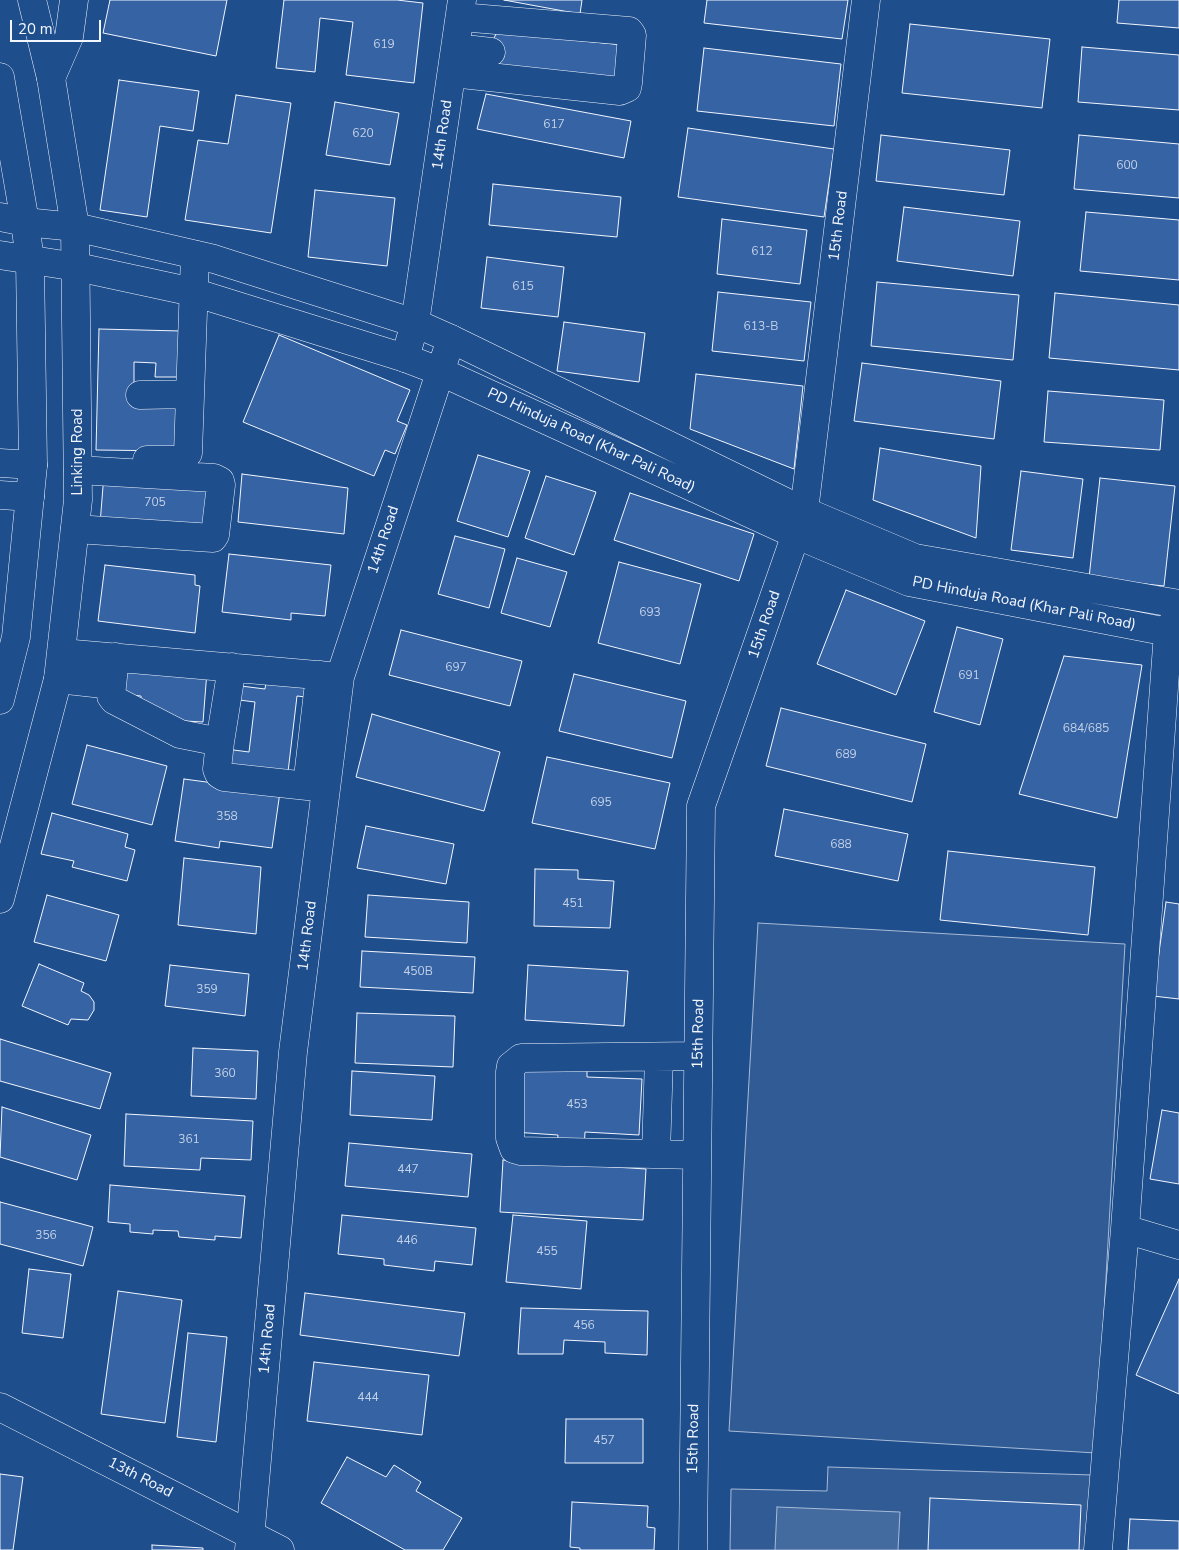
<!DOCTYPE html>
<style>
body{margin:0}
#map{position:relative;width:1179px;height:1550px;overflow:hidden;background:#1f4e8c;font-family:"Nunito Sans",sans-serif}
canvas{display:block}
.scale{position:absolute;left:10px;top:20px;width:91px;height:22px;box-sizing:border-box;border:2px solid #f2f6ff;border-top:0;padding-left:6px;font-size:15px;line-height:18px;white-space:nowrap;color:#f2f6ff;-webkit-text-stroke:4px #1f4e8c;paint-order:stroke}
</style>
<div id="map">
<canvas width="1179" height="1550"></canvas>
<div class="scale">20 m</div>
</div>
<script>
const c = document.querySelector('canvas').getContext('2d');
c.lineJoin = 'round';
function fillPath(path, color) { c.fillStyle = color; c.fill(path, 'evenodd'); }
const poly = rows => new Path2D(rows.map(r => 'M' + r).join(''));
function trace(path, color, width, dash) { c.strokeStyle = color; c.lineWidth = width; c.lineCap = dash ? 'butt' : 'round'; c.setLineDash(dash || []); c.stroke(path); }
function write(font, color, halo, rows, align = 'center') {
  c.font = font + ' "Nunito Sans",sans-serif'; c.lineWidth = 4; c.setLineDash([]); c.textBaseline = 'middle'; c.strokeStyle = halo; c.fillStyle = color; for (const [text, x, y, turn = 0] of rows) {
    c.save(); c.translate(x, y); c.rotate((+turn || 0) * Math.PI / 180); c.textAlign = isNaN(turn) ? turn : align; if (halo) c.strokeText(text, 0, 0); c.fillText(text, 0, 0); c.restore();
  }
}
const green = poly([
 [758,923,1125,944,1096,1453,729,1431,758,923],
 [828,1467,1093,1475,1087,1550,730,1550,731,1489,827,1491,828,1467]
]);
fillPath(green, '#305b95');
trace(green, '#a8bbd7', 1);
const water = poly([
 [777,1507,900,1512,898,1550,775,1550,777,1507]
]);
fillPath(water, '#446ba0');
trace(water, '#a8bbd7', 1);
const building = poly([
 [110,0,227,0,216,56,103,33,110,0],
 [284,0,397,0,423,3,414,83,346,75,353,22,320,18,315,72,276,68,284,0],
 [504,0,582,0,580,14,504,0],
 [707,0,848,0,842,39,704,23,707,0],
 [1119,0,1179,0,1179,28,1117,23,1119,0],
 [910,24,1050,39,1042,108,902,93,910,24],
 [497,32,623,45,618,84,498,69,500,53,496,47,494,38,497,32],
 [1082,47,1179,55,1179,110,1078,102,1082,47],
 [704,48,841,64,834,126,697,111,704,48],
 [119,80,199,91,193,131,160,126,147,217,100,210,119,80],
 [486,94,631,121,624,158,477,129,486,94],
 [236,95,291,103,271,233,185,220,198,140,228,144,236,95],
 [335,102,399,113,390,165,326,155,335,102],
 [688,128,834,149,824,217,678,197,688,128],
 [881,135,1010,150,1004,195,876,181,881,135],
 [1079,135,1179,144,1179,198,1074,189,1079,135],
 [493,184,621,197,617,237,489,225,493,184],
 [315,190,395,198,387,266,308,257,315,190],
 [904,207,1020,221,1013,276,897,261,904,207],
 [1086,212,1179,220,1179,280,1080,271,1086,212],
 [722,219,807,230,800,284,717,274,722,219],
 [487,257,564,267,558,317,481,308,487,257],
 [877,282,1019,295,1013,360,871,346,877,282],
 [718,292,811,302,804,361,712,351,718,292],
 [1055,293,1179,305,1179,370,1049,358,1055,293],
 [564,322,645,333,639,382,557,371,564,322],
 [99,329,181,331,180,377,155,377,156,363,134,362,134,404,179,406,178,451,96,450,99,329],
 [279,335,410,390,397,421,407,425,395,454,385,450,374,476,243,422,279,335],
 [862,363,1001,381,994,439,854,421,862,363],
 [696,374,803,386,794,469,690,429,696,374],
 [1048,391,1164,400,1160,450,1044,442,1048,391],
 [880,448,981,466,976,538,873,500,880,448],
 [478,455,530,471,508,537,457,521,478,455],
 [1021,471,1083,479,1073,558,1011,550,1021,471],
 [104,474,209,481,205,532,100,524,104,474],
 [242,474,348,488,344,534,238,522,242,474],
 [546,476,596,492,574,555,525,538,546,476],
 [1100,478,1175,486,1164,586,1089,578,1100,478],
 [630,493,754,534,739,581,614,540,630,493],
 [455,536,505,549,489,608,438,594,455,536],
 [229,554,331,565,325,616,291,613,291,620,222,612,229,554],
 [517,558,567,572,550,627,501,613,517,558],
 [619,562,701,584,680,664,598,643,619,562],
 [105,565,195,575,195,585,200,586,195,633,98,621,105,565],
 [846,590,925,621,896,695,817,664,846,590],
 [957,627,1003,639,980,725,934,712,957,627],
 [401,630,522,661,510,706,389,675,401,630],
 [1064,656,1142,665,1117,818,1019,794,1064,656],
 [122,665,207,671,203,722,167,720,141,701,141,696,119,694,122,665],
 [574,674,686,701,672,758,559,731,574,674],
 [267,676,307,680,306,697,297,696,288,772,224,768,226,749,249,752,255,702,239,700,241,686,265,689,267,676],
 [781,708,926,744,912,802,766,766,781,708],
 [372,714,500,752,484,811,356,777,372,714],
 [87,745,167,766,152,825,72,804,87,745],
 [547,757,670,783,655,849,532,823,547,757],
 [184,779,280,792,272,848,220,841,219,848,175,841,184,779],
 [784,809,908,834,898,881,775,856,784,809],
 [52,813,128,834,125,847,135,850,127,881,72,867,74,861,41,854,52,813],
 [366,826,454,844,446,884,357,868,366,826],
 [948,851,1095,867,1088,935,940,920,948,851],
 [184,858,261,867,256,934,178,925,184,858],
 [535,869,578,870,578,879,614,881,610,928,534,926,535,869],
 [47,895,119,915,106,961,34,942,47,895],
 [368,895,469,902,467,943,365,937,368,895],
 [1166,902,1179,904,1179,999,1153,996,1166,902],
 [362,951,475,957,473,993,360,987,362,951],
 [39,964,84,983,81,991,89,995,94,1002,94,1010,88,1020,71,1019,68,1025,22,1006,39,964],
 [170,965,249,974,245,1016,165,1006,170,965],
 [528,965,628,971,624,1026,525,1020,528,965],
 [357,1013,455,1016,453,1067,355,1063,357,1013],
 [0,1039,111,1073,100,1109,0,1081,0,1039],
 [193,1048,258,1051,256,1099,191,1096,193,1048],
 [587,1066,587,1077,642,1079,639,1135,585,1132,584,1149,557,1148,558,1135,513,1132,516,1071,587,1066],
 [352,1071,435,1076,432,1120,350,1115,352,1071],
 [2,1107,91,1135,77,1180,0,1157,2,1107],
 [1162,1110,1179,1113,1179,1184,1150,1179,1162,1110],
 [126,1114,253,1121,251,1160,201,1158,200,1170,124,1166,126,1114],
 [349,1143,472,1154,468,1197,345,1186,349,1143],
 [503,1160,646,1169,643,1220,500,1212,503,1160],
 [110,1185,245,1196,241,1238,215,1236,215,1240,179,1237,178,1231,153,1230,153,1234,130,1232,130,1224,108,1222,110,1185],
 [0,1202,93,1227,83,1266,0,1244,0,1202],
 [342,1215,476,1228,472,1265,435,1261,434,1271,384,1265,384,1259,338,1254,342,1215],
 [513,1215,587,1221,581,1289,506,1282,513,1215],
 [29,1269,71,1274,63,1338,22,1333,29,1269],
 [1179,1279,1179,1394,1136,1375,1179,1279],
 [118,1291,182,1300,165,1423,101,1414,118,1291],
 [305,1293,465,1313,459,1356,300,1335,305,1293],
 [521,1308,648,1311,647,1355,605,1353,605,1342,564,1340,563,1354,518,1354,521,1308],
 [188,1333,227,1337,216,1442,177,1437,188,1333],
 [314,1362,429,1375,422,1435,307,1421,314,1362],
 [566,1419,643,1419,643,1463,565,1463,566,1419],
 [347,1457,386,1477,394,1465,421,1482,416,1491,462,1518,443,1550,405,1550,321,1503,347,1457],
 [0,1474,23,1477,13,1550,0,1550,0,1474],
 [930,1498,1081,1505,1079,1550,928,1550,930,1498],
 [572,1502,648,1506,647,1527,655,1528,654,1550,580,1550,580,1548,570,1547,572,1502],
 [1130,1519,1179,1521,1179,1550,1128,1550,1130,1519],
 [152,1545,203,1548,203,1550,152,1550,152,1545]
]);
fillPath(building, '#3563a3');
trace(building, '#f2f6ff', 1);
const minor = poly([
 [456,48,491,52],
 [452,73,620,91,627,88,628,83,632,35,629,31,460,17],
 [51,78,69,37,74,0],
 [405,358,415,323,462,0],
 [140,395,190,394],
 [147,460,175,460,182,459,188,453,195,255],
 [0,463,33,465],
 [0,495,30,497],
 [75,529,213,538,215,535,221,485,220,481,214,478,78,470],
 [62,653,340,677],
 [115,657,111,696,114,700,180,734,220,742,232,667],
 [58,679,112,685],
 [220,742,217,769,219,774,224,777,326,788],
 [307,786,320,675],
 [656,1154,659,1057],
 [697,1155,521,1151,514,1149,510,1138,510,1072,511,1066,521,1058,698,1056],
 [1125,1229,1179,1245],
 [0,1407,280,1550],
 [249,1550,293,1052,340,677,451,339],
 [693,1550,701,806,804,511,866,0],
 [1098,1550,1125,1229,1168,632,1178,612]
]);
const tertiary = poly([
 [0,217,25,222,75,227,214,259,415,323,451,339,804,511,915,558,1179,604],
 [0,255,77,267,193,292,405,358,439,371,797,535,909,582,1168,632,1179,631]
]);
const secondary = poly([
 [0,77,25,222,30,261,33,465,16,637,0,700],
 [0,899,58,679,78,500,75,227,51,78,32,0]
]);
trace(minor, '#f2f6ff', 29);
trace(tertiary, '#f2f6ff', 29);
trace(secondary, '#f2f6ff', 29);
trace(minor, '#1f4e8c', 28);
trace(tertiary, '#1f4e8c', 28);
trace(secondary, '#1f4e8c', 28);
write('12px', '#c3d1e8', null, [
 ["619",384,45],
 ["617",554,125],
 ["620",363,134],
 ["600",1127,166],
 ["612",762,252],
 ["615",523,287],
 ["613-B",761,327],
 ["705",155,503],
 ["693",650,613],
 ["697",456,668],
 ["691",969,676],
 ["684/685",1086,729],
 ["689",846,755],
 ["695",601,803],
 ["358",227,817],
 ["688",841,845],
 ["451",573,904],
 ["450B",418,972],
 ["359",207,990],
 ["360",225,1074],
 ["453",577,1105],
 ["361",189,1140],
 ["447",408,1170],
 ["356",46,1236],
 ["446",407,1241],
 ["455",547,1252],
 ["456",584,1326],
 ["444",368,1398],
 ["457",604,1441]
]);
write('15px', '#f2f6ff', '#1f4e8c', [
 ["14th Road",443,135,-82],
 ["15th Road",839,226,-83],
 ["PD Hinduja Road (Khar Pali Road)",591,441,25],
 ["Linking Road",78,452,-90],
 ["14th Road",384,540,-72],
 ["PD Hinduja Road (Khar Pali Road)",1024,604,11],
 ["15th Road",765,625,-71],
 ["14th Road",308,936,-83],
 ["15th Road",699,1034,-89],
 ["14th Road",268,1339,-85],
 ["15th Road",694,1439,-89],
 ["13th Road",140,1478,27]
]);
</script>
